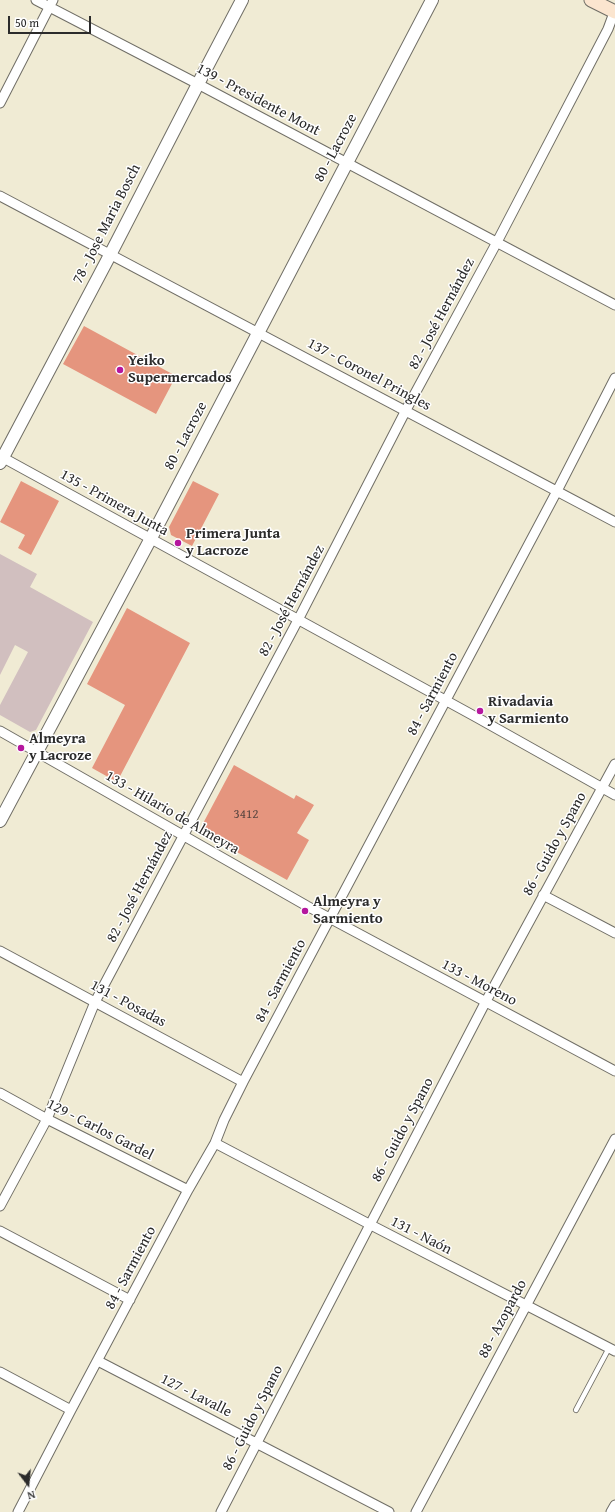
<!DOCTYPE html>
<meta charset="utf-8">
<style>
body{margin:0}
#map{position:relative;width:615px;height:1512px;overflow:hidden;background:#f0ebd4;font-family:"Gentium Book Plus",serif}
canvas{display:block}
.north{position:absolute;left:8px;top:1464px;width:40px;height:40px;-webkit-text-stroke:3px #fff;paint-order:stroke;rotate:164deg;font-size:11px;font-weight:700;line-height:16px;text-align:center;color:#2b2b2b}
.north::after{content:'';display:block;margin:auto;width:14px;height:18px;background:#2b2b2b;clip-path:polygon(50% 0,100% 100%,50% 72%,0 100%)}
.scale{position:absolute;left:8px;top:16px;width:83px;height:18px;box-sizing:border-box;border:2px solid #2b2b2b;border-top:0;padding-left:5px;font-size:12px;line-height:14px;white-space:nowrap;color:#2b2b2b;-webkit-text-stroke:3px #fff;paint-order:stroke}
</style>
<div id="map">
<canvas width="615" height="1512"></canvas>
<div class="north">N</div>
<div class="scale">50 m</div>
</div>
<script>
const c = document.querySelector('canvas').getContext('2d');
c.lineJoin = 'round';
function fillPath(path, color) { c.fillStyle = color; c.fill(path, 'evenodd'); }
const poly = rows => new Path2D(rows.map(r => 'M' + r).join(''));
function trace(path, color, width, dash) { c.strokeStyle = color; c.lineWidth = width; c.lineCap = dash ? 'butt' : 'round'; c.setLineDash(dash || []); c.stroke(path); }
function write(font, color, halo, rows, align = 'center') {
  c.font = font + ' "Gentium Book Plus",serif'; c.lineWidth = 3; c.setLineDash([]); c.textBaseline = 'middle'; c.strokeStyle = halo; c.fillStyle = color; for (const [text, x, y, turn = 0] of rows) {
    c.save(); c.translate(x, y); c.rotate((+turn || 0) * Math.PI / 180); c.textAlign = isNaN(turn) ? turn : align; if (halo) c.strokeText(text, 0, 0); c.fillText(text, 0, 0); c.restore();
  }
}
fillPath(poly([
 [0,554,37,574,30,587,93,622,36,730,30,732,0,715,0,705,28,652,15,645,0,675]
]), '#d1bfbf');
fillPath(poly([
 [84,326,176,376,156,414,63,364],
 [21,481,59,501,31,555,18,548,25,535,0,522],
 [193,481,219,494,192,546,171,535,169,527],
 [127,608,190,643,117,782,92,768,125,705,87,684],
 [234,765,294,799,296,795,314,805,297,833,309,840,287,880,199,831]
]), '#e5957e');
const service = poly([
 [576,1410,609,1348]
]);
const minor = poly([
 [36,0,198,84,615,305],
 [0,103,53,0],
 [0,196,615,522],
 [0,456,476,717,615,795],
 [0,731,307,906,615,1071],
 [543,895,615,933],
 [0,951,243,1082],
 [0,1093,47,1119,188,1190],
 [215,1143,369,1224,615,1351],
 [0,1206,47,1119,95,1002,298,620,406,410,497,242,608,29,615,10],
 [0,1231,130,1300],
 [98,1361,389,1512],
 [0,1372,71,1410],
 [18,1512,71,1410,188,1190,215,1143,224,1120,243,1082,557,491,615,378],
 [221,1512,485,1003,615,764],
 [416,1512,615,1139],
 [611,1512,615,1505]
]);
const tertiary = poly([
 [0,463,110,255,198,84,242,0],
 [0,821,150,540,432,0]
]);
const secondary = poly([
 [591,0,615,12]
]);
trace(service, '#706e66', 6);
trace(minor, '#706e66', 11);
trace(tertiary, '#706e66', 14);
trace(secondary, '#706e66', 15);
trace(service, '#fff', 4.5);
trace(minor, '#fff', 9);
trace(tertiary, '#fff', 12);
trace(secondary, '#fbe5cf', 13);
for (const [x, y, r, color] of [
 [120,370,4,"#b5179e"],
 [178,543,4,"#b5179e"],
 [480,711,4,"#b5179e"],
 [21,748,4,"#b5179e"],
 [305,911,4,"#b5179e"]
]) { const dot = new Path2D(); dot.arc(x, y, r, 0, 2 * Math.PI); c.fillStyle = color; c.fill(dot); trace(dot, '#fff', 1.5); }
write('13px', '#5a4640', null, [
 ["3412",246,815]
]);
write('15px', '#2b2b2b', '#fff', [
 ["139 - Presidente Mont",258,100,28],
 ["80 - Lacroze",336,148,-62],
 ["78 - Jose Maria Bosch",107,224,-63],
 ["82 - José Hernández",442,314,-62],
 ["137 - Coronel Pringles",369,375,28],
 ["80 - Lacroze",186,436,-62],
 ["135 - Primera Junta",114,503,29],
 ["82 - José Hernández",292,601,-62],
 ["84 - Sarmiento",433,694,-62],
 ["133 - Hilario de Almeyra",172,813,30],
 ["86 - Guido y Spano",555,844,-61],
 ["82 - José Hernández",140,887,-62],
 ["84 - Sarmiento",281,981,-62],
 ["133 - Moreno",479,983,28],
 ["131 - Posadas",128,1004,28],
 ["129 - Carlos Gardel",100,1130,27],
 ["86 - Guido y Spano",403,1130,-62],
 ["131 - Naón",421,1236,27],
 ["84 - Sarmiento",131,1268,-62],
 ["88 - Azopardo",503,1319,-62],
 ["127 - Lavalle",196,1396,27],
 ["86 - Guido y Spano",253,1418,-63]
]);
write('bold 15px', '#2b2b2b', '#fff', [
 ["Yeiko",128,361],
 ["Supermercados",128,378],
 ["Primera Junta",186,534],
 ["y Lacroze",186,551],
 ["Rivadavia",488,702],
 ["y Sarmiento",488,719],
 ["Almeyra",29,739],
 ["y Lacroze",29,756],
 ["Almeyra y",313,902],
 ["Sarmiento",313,919]
], 'left');
</script>
